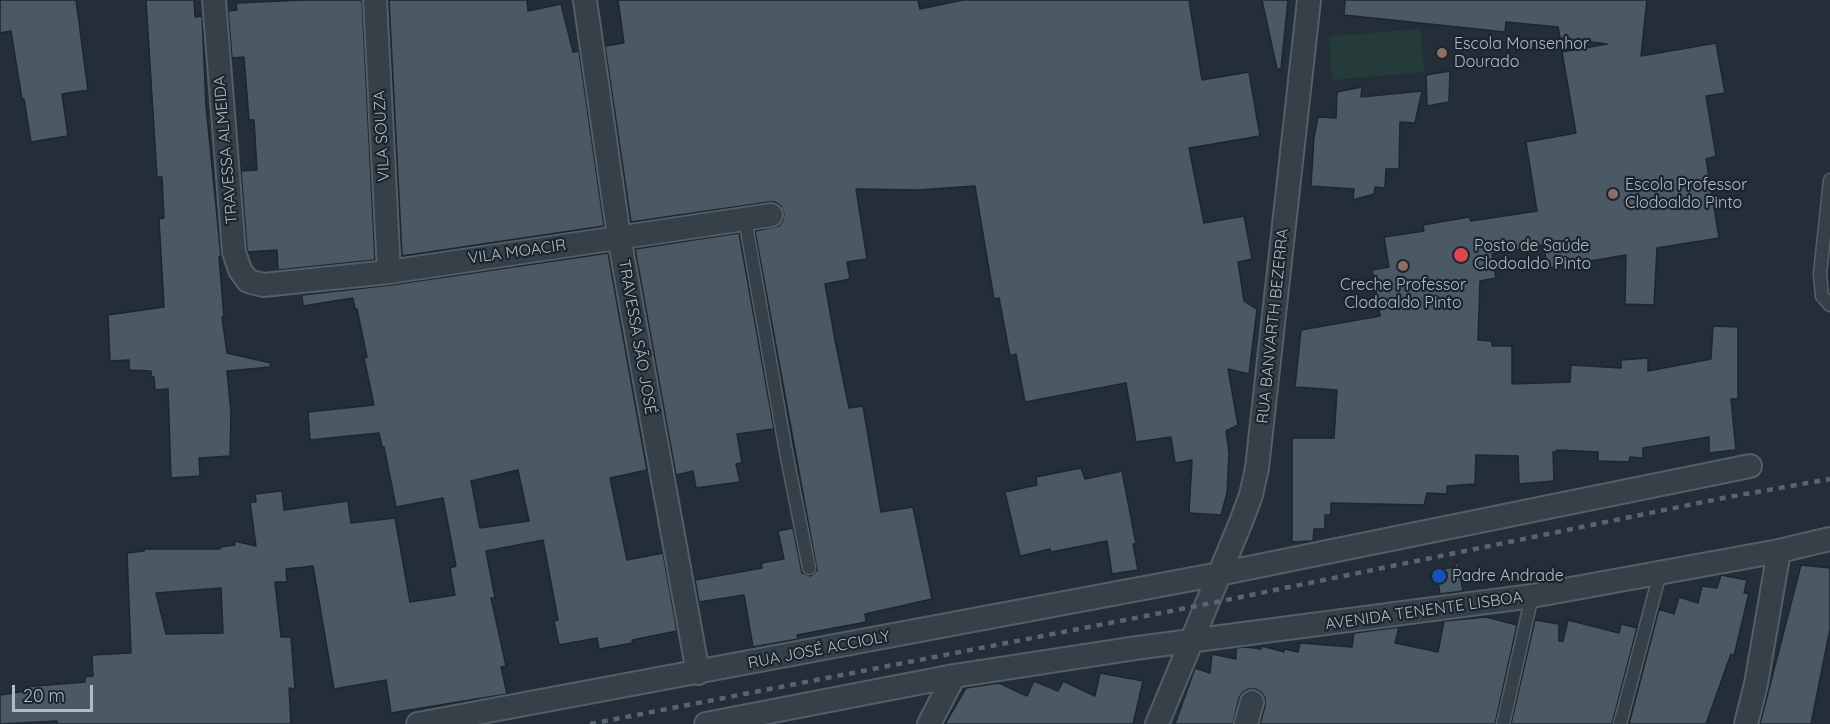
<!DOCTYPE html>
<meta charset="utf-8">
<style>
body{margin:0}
#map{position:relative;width:1830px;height:724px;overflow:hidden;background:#232e38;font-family:Quicksand,sans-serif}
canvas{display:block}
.scale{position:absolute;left:12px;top:685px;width:81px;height:27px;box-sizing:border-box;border:3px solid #b1bbc5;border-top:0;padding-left:8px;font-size:18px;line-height:21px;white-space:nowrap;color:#b1bbc5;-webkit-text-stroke:4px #1b252d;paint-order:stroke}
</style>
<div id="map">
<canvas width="1830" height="724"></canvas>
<div class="scale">20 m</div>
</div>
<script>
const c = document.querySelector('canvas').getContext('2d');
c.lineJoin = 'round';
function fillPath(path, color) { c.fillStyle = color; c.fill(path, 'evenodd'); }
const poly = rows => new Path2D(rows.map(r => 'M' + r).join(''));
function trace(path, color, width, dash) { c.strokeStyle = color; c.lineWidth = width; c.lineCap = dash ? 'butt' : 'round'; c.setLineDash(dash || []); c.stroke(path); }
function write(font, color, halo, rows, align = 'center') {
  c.font = font + ' Quicksand,sans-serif'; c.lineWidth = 4.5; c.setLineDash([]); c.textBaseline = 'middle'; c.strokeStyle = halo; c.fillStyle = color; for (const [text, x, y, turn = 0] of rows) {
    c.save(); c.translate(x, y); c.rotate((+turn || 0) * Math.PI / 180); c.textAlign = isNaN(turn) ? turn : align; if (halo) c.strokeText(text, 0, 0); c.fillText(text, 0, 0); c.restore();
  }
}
fillPath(poly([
 [1421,29,1424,72,1332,80,1329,36]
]), '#253b3a');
const building = poly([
 [0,0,76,0,88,90,62,94,68,136,31,142,24,99,22,99,11,31,0,33,0,0],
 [146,0,194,0,195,17,202,16,206,106,221,257,219,257,224,317,222,317,227,353,271,363,270,367,227,371,231,413,230,456,199,458,200,476,171,478,168,389,155,390,154,377,151,377,151,371,129,370,129,360,110,361,108,315,164,307,159,219,164,218,162,177,157,177,146,0],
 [304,0,362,0,375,260,278,270,277,250,248,252,247,249,241,171,257,170,254,120,249,120,244,57,232,58,228,11,237,10,236,3,304,0],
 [389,0,527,0,528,11,561,4,573,52,579,51,604,226,402,256,389,0],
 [618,0,918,0,920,9,963,0,1189,0,1202,80,1249,72,1260,136,1189,148,1204,223,1244,216,1252,259,1238,262,1244,301,1257,309,1249,374,1228,369,1238,425,1226,431,1229,453,1227,493,1221,515,1189,513,1192,460,1175,463,1171,437,1136,442,1126,383,1025,402,1016,354,1010,356,999,298,994,299,975,186,918,190,856,189,867,259,847,262,850,279,825,284,835,340,849,408,863,406,881,512,913,507,932,599,865,614,866,622,797,635,798,639,753,647,744,595,699,602,695,580,762,568,761,563,784,559,778,531,793,528,802,573,811,576,817,570,755,231,779,226,783,220,784,214,781,206,775,202,769,202,631,222,605,46,624,43,618,0],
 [1262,0,1288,0,1281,69,1277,69,1262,0],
 [1345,0,1647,0,1641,56,1716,43,1725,93,1706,96,1716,156,1706,159,1719,238,1657,248,1654,305,1625,304,1626,255,1548,268,1543,245,1492,254,1496,278,1480,281,1478,340,1492,341,1492,346,1512,346,1512,384,1570,382,1571,365,1621,368,1621,360,1648,358,1648,371,1711,359,1713,326,1738,327,1738,399,1731,399,1736,450,1709,453,1709,437,1643,448,1643,458,1630,457,1629,462,1598,461,1598,452,1557,450,1557,452,1553,452,1554,481,1519,484,1518,456,1476,455,1475,484,1447,486,1447,494,1427,493,1424,505,1331,503,1331,515,1325,515,1325,529,1314,529,1313,541,1292,542,1292,438,1334,438,1337,390,1295,387,1301,330,1380,316,1372,270,1389,267,1384,237,1424,231,1423,225,1469,217,1471,221,1537,211,1526,142,1576,133,1562,52,1607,44,1560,38,1558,27,1506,22,1505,32,1344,15,1345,0],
 [1450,71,1449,102,1427,106,1426,75,1450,71],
 [1362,87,1361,97,1422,91,1415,123,1400,122,1399,169,1386,169,1385,188,1375,187,1374,194,1353,200,1354,189,1311,186,1314,137,1318,117,1336,118,1337,92,1362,87],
 [739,233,774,429,737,434,742,463,736,464,740,482,696,488,693,471,676,475,635,249,739,233],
 [608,253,647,470,610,478,627,560,663,553,677,631,632,640,633,643,599,649,597,638,559,645,554,621,558,620,543,540,486,551,495,598,491,598,506,666,501,667,507,694,391,713,386,680,334,689,313,566,286,569,287,582,275,582,281,637,291,637,295,689,289,688,291,724,57,724,57,721,0,724,0,695,25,691,24,687,85,682,85,677,93,676,92,655,131,653,127,553,144,551,144,549,220,549,220,547,235,545,234,541,256,546,250,502,256,502,255,494,282,491,284,510,348,501,351,523,395,518,410,602,455,595,450,568,456,566,443,498,396,507,384,447,382,447,379,433,310,440,308,412,374,405,364,358,367,357,357,309,355,309,353,298,303,306,302,295,391,285,608,253],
 [518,470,529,521,480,528,471,481,518,470],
 [221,588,223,633,166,634,156,593,221,588],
 [1081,468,1085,479,1122,471,1136,544,1133,544,1138,570,1112,574,1107,541,1051,552,1050,549,1020,556,1005,492,1037,485,1036,477,1081,468],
 [1457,559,1463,591,1440,594,1436,570,1455,567,1457,559],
 [1801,565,1830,568,1830,629,1811,724,1760,724,1801,565],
 [1721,575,1747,580,1744,593,1749,593,1734,656,1731,654,1706,724,1629,724,1659,609,1674,614,1679,597,1698,603,1702,586,1717,588,1721,575],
 [1486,617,1517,625,1495,724,1260,724,1265,706,1265,698,1261,692,1255,689,1249,689,1243,692,1239,698,1233,724,1175,724,1195,668,1210,673,1212,654,1236,659,1236,648,1246,647,1261,649,1262,646,1284,652,1284,649,1298,652,1300,643,1352,647,1354,633,1399,627,1395,643,1438,652,1444,621,1486,617],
 [1535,620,1559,624,1559,641,1563,641,1568,620,1619,633,1621,624,1637,628,1612,724,1511,724,1535,620],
 [1100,673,1143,681,1133,724,945,724,966,688,999,683,1027,696,1034,681,1058,691,1063,681,1095,696,1100,673]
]);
fillPath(building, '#4b5964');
trace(building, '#1d272f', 1.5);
const lane = poly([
 [1830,180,1820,274,1822,296,1830,305],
 [745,219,786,452,809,568],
 [1503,724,1532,596],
 [1620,724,1660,573]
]);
const street = poly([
 [214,0,234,252,240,270,248,281,263,285,389,272,771,215],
 [375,0,389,272],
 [585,0,619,237,698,673],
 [418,724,1219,574,1750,466],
 [706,724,954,676,1136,648,1532,596,1779,551,1830,539],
 [929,724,954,676],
 [1157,724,1241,522,1251,495,1257,468,1309,0],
 [1246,724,1252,702],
 [1746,724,1756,684,1779,551]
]);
trace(lane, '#545e66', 15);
trace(street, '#545e66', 26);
trace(lane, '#364049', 12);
trace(street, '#364049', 22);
trace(poly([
 [590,724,1207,604,1723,498,1830,479]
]), '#586570', 4.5, [6, 6]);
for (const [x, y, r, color] of [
 [1442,53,6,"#8d6e63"],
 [1613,194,6,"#8d6e63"],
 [1461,255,8,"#e0444e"],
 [1403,266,6,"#8d6e63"],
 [1439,576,8,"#1a4fb4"]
]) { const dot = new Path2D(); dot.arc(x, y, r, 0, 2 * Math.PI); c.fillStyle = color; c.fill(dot); trace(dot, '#1b252d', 2); }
write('16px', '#b1bbc5', '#1b252d', [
 ["Escola Monsenhor",1454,44],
 ["Dourado",1454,62],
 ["Escola Professor",1625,185],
 ["Clodoaldo Pinto",1625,203],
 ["Posto de Saúde",1474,246],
 ["Clodoaldo Pinto",1474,264],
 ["Creche Professor",1403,285,"center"],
 ["Clodoaldo Pinto",1403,303,"center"],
 ["Padre Andrade",1452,576]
], 'left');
write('16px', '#b1bbc5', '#1b252d', [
 ["VILA SOUZA",382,136,-93],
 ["TRAVESSA ALMEIDA",226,150,-95],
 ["VILA MOACIR",517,252,-8],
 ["RUA BANVARTH BEZERRA",1273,326,-84],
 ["TRAVESSA SÃO JOSÉ",637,337,80],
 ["AVENIDA TENENTE LISBOA",1424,611,-8],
 ["RUA JOSÉ ACCIOLY",819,650,-11]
]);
</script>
